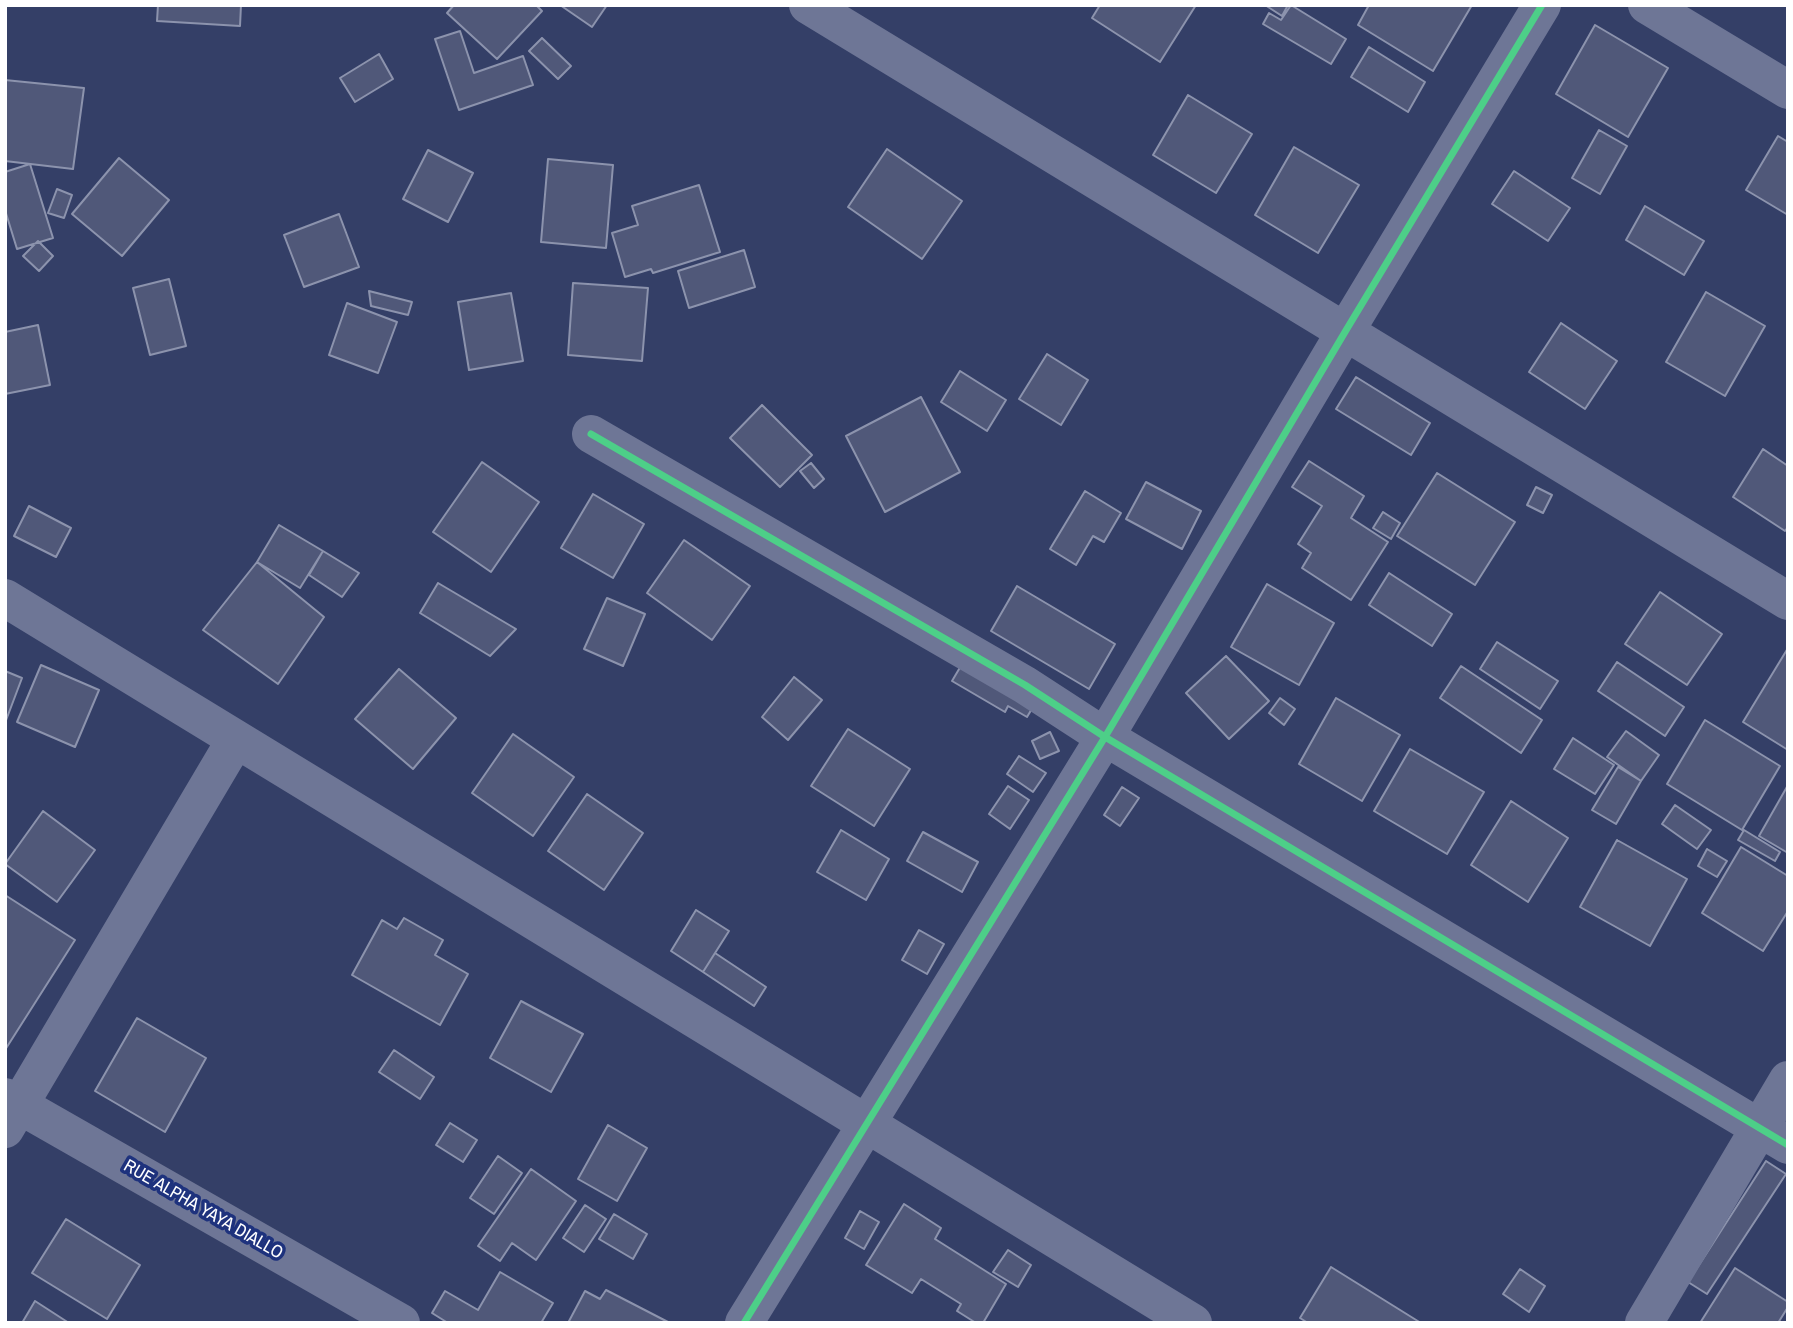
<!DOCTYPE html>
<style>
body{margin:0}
#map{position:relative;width:1793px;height:1328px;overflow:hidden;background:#343f67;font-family:"Archivo Narrow",sans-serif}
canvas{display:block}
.frame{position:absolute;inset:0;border:7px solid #fff;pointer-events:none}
</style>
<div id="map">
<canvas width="1793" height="1328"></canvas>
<div class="frame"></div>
</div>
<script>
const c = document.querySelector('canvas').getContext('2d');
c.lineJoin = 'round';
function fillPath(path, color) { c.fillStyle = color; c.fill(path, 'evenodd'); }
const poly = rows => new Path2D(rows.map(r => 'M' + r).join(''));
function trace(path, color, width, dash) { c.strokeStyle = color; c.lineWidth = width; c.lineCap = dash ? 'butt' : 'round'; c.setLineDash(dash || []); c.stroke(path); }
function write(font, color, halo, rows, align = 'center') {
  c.font = font + ' "Archivo Narrow",sans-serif'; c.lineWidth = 7; c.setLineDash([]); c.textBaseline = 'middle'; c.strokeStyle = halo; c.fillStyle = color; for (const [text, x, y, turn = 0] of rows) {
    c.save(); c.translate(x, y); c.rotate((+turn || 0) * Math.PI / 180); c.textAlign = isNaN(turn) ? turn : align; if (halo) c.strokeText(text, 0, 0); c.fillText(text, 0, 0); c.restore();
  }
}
const building = poly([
 [158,5,241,5,240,26,157,21,158,5],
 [454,5,536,5,542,11,497,59,447,13,454,5],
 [560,5,607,5,592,27,560,5],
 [1100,5,1196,5,1160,62,1092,18,1100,5],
 [1265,5,1288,5,1282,16,1265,5],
 [1291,5,1346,39,1331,64,1263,24,1269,13,1281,20,1291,5],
 [1369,5,1472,5,1433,71,1358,25,1369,5],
 [1595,25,1668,68,1628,137,1556,94,1595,25],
 [460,31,474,73,523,56,533,85,459,110,435,39,460,31],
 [542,38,571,66,558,79,529,51,542,38],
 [1369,47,1425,82,1408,112,1351,77,1369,47],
 [379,54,393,79,355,102,340,78,379,54],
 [5,80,84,88,73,169,5,161,5,80],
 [1188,95,1252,134,1216,193,1153,155,1188,95],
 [1599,130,1627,146,1600,194,1572,178,1599,130],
 [1778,136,1788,142,1788,215,1746,190,1778,136],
 [1294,147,1359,185,1318,253,1255,215,1294,147],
 [887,149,962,201,922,259,848,207,887,149],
 [428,150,473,173,448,222,403,199,428,150],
 [119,158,169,200,122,256,72,214,119,158],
 [548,159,613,165,606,248,541,242,548,159],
 [30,164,53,238,17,249,5,210,5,172,30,164],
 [1514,171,1570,208,1548,241,1492,204,1514,171],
 [699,185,720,252,653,273,651,269,625,277,612,233,638,225,632,206,699,185],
 [57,189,72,195,64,218,48,213,57,189],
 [1645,206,1704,241,1684,275,1626,240,1645,206],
 [339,214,359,267,304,287,284,235,339,214],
 [38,241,53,256,39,271,23,256,38,241],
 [744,250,755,287,689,308,678,271,744,250],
 [169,279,186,346,150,355,133,288,169,279],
 [573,283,648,288,642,361,568,355,573,283],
 [369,291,412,302,408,315,371,306,369,291],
 [1706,292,1765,326,1725,396,1666,362,1706,292],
 [511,293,523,361,469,370,458,302,511,293],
 [347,303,397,322,378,373,329,355,347,303],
 [1561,323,1617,361,1585,409,1529,372,1561,323],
 [38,325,50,385,5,394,5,332,38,325],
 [1047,354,1088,380,1061,425,1019,399,1047,354],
 [960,371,1006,400,987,431,941,402,960,371],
 [1356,377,1430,423,1411,455,1336,409,1356,377],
 [921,397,960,472,885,512,846,436,921,397],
 [762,405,812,455,780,487,730,438,762,405],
 [1763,449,1788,466,1788,527,1785,531,1733,497,1763,449],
 [1309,461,1364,496,1351,518,1388,542,1351,600,1302,568,1311,553,1298,544,1322,506,1292,487,1309,461],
 [482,462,539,502,491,572,433,532,482,462],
 [811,463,824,479,814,488,800,471,811,463],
 [1437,473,1515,522,1475,585,1397,536,1437,473],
 [1146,482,1201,511,1182,549,1126,519,1146,482],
 [1536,487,1552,495,1543,513,1527,505,1536,487],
 [1085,491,1121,513,1104,542,1093,536,1076,565,1050,549,1085,491],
 [593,494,644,524,613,578,561,548,593,494],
 [29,506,71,528,56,557,14,536,29,506],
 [1383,512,1400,523,1391,539,1373,528,1383,512],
 [279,525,323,551,300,588,257,562,279,525],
 [684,540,750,586,712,640,647,593,684,540],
 [323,551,359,573,342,597,309,575,323,551],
 [257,562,324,617,278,684,203,630,257,562],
 [1389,573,1452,614,1432,646,1369,605,1389,573],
 [438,583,516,629,490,656,420,613,438,583],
 [1267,584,1334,623,1299,685,1231,647,1267,584],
 [1017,586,1115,644,1089,689,991,631,1017,586],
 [1660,592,1722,634,1687,685,1625,644,1660,592],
 [607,598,645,614,623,666,584,649,607,598],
 [1497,642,1558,681,1540,709,1480,669,1497,642],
 [1788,648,1788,750,1743,722,1788,648],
 [1226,656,1269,701,1229,739,1186,693,1226,656],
 [965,659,1036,702,1027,717,1008,706,1005,712,952,681,965,659],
 [1617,662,1684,707,1665,736,1598,691,1617,662],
 [41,665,99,690,75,747,17,722,41,665],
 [1461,666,1542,720,1521,753,1440,698,1461,666],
 [399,669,456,718,413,769,355,719,399,669],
 [5,671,22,678,5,723,5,671],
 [794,677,822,700,788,740,762,717,794,677],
 [1280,698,1295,709,1284,725,1269,713,1280,698],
 [1336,698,1400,735,1362,801,1299,764,1336,698],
 [1705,720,1780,766,1742,830,1667,784,1705,720],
 [848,729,910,769,874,826,811,786,848,729],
 [1626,731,1659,755,1641,781,1607,757,1626,731],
 [1050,732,1059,751,1040,759,1032,741,1050,732],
 [513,734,574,777,533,836,472,793,513,734],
 [1573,738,1614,765,1595,794,1554,769,1573,738],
 [1410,749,1484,792,1447,854,1374,811,1410,749],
 [1019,756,1046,773,1033,792,1007,774,1019,756],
 [1618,767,1641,781,1616,824,1592,810,1618,767],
 [1788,785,1788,853,1759,836,1788,785],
 [1008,786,1029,800,1010,829,989,814,1008,786],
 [1122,787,1139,798,1120,826,1104,815,1122,787],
 [587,794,643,833,604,890,548,851,587,794],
 [1511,801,1568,838,1528,902,1471,865,1511,801],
 [1675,805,1711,830,1697,849,1662,824,1675,805],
 [43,811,95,850,57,902,5,864,43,811],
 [841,830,889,859,866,900,817,872,841,830],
 [1744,830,1780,852,1775,861,1738,840,1744,830],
 [923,832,978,862,962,892,907,861,923,832],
 [1617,840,1687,879,1650,946,1580,907,1617,840],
 [1741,847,1788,876,1788,911,1763,951,1702,913,1741,847],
 [1707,849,1727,861,1717,877,1698,866,1707,849],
 [5,895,75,940,5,1050,5,895],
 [696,910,729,931,703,972,671,951,696,910],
 [404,918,443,940,435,955,468,974,440,1025,352,975,382,920,397,929,404,918],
 [919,930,944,944,927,974,902,960,919,930],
 [715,953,766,987,754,1006,703,972,715,953],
 [521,1001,583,1034,551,1092,490,1058,521,1001],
 [137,1018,206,1058,165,1132,95,1091,137,1018],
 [394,1050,434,1077,420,1099,379,1072,394,1050],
 [450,1123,477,1140,463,1162,436,1145,450,1123],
 [608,1125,647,1148,617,1201,578,1179,608,1125],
 [498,1156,522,1173,494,1214,470,1198,498,1156],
 [1766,1161,1786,1174,1707,1294,1688,1282,1766,1161],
 [531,1169,576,1201,536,1260,512,1243,500,1261,478,1246,531,1169],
 [904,1204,941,1228,935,1239,1006,1284,983,1323,976,1323,957,1311,961,1304,921,1279,912,1293,866,1265,904,1204],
 [585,1205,606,1219,584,1252,563,1238,585,1205],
 [860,1211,879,1222,864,1249,845,1238,860,1211],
 [614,1214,647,1234,633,1259,599,1239,614,1214],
 [66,1219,140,1265,107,1319,32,1273,66,1219],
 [1008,1250,1031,1265,1018,1287,993,1272,1008,1250],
 [1331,1267,1421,1323,1308,1323,1300,1318,1331,1267],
 [1735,1268,1788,1302,1788,1307,1778,1323,1700,1323,1735,1268],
 [1520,1269,1545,1286,1529,1312,1503,1294,1520,1269],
 [500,1272,553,1303,541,1323,448,1323,432,1313,445,1291,478,1310,500,1272],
 [606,1290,668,1322,668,1323,568,1323,585,1291,600,1299,606,1290],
 [35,1301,69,1323,22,1323,35,1301]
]);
fillPath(building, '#505879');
trace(building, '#8c93ad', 2);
trace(poly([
 [808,5,1788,601],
 [1647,5,1788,90],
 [591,434,1025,685,1105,737,1788,1145],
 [5,598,1193,1323],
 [5,1097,401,1323],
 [5,1129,236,739],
 [744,1323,1105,737,1345,332,1542,5],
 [1644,1323,1788,1080]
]), '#6e7696', 38);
trace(poly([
 [591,434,1025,685,1105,737,1788,1145],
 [744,1323,1105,737,1345,332,1542,5]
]), '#4dcf88', 7);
write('18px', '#fff', '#1e327d', [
 ["RUE ALPHA YAYA DIALLO",203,1210,30]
]);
</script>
